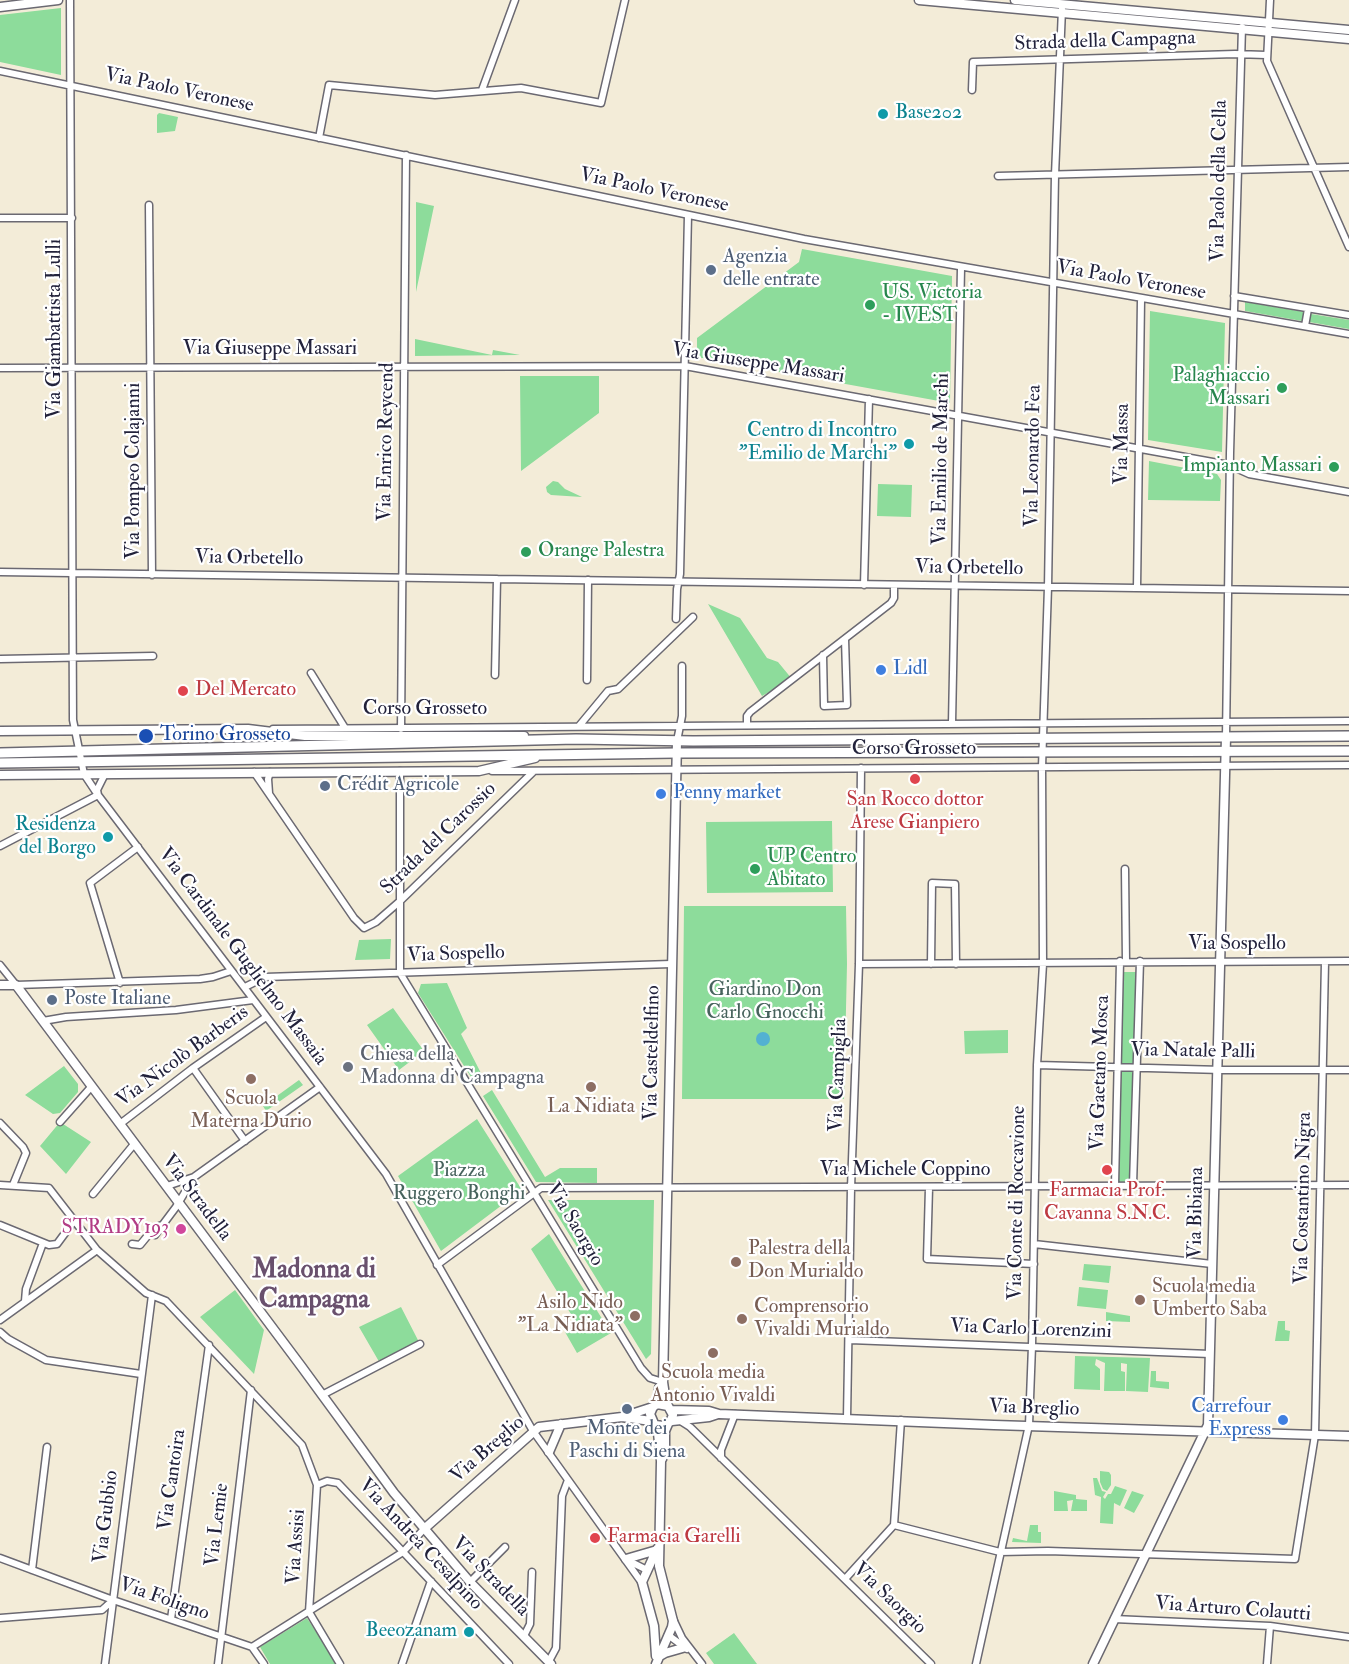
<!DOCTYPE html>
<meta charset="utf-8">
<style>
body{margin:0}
canvas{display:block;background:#f3ecd8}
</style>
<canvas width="1349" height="1664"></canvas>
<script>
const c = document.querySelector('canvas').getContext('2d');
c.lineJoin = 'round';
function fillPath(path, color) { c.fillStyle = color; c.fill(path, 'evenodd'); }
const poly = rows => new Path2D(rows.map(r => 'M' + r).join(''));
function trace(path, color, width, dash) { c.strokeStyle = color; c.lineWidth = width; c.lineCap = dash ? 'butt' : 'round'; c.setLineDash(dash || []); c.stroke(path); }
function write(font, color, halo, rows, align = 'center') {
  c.font = font + ' "IM FELL Double Pica",serif'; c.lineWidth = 4.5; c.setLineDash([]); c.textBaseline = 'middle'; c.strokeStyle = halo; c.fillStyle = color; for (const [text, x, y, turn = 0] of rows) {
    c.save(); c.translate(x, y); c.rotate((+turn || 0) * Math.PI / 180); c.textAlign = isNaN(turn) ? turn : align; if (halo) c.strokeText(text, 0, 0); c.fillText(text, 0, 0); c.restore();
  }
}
fillPath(poly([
 [61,8,61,75,0,62,0,15],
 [159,113,178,117,175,131,157,133,157,115],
 [416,202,434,206,416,292],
 [802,249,952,276,950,403,697,357,697,338,799,262],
 [1245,302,1304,312,1302,321,1245,311],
 [1150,311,1225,323,1222,452,1148,440],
 [1311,314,1349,320,1349,329,1309,322],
 [415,339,492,355,493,350,520,355,415,356],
 [520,376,599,376,599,413,521,471],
 [1149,461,1217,474,1221,480,1220,501,1148,500],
 [553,481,558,482,565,489,582,497,551,495,547,492,546,487],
 [878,484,912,485,911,517,877,516],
 [708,604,740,618,767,658,778,662,792,679,762,696],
 [832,821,833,892,707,893,706,822],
 [684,906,846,906,847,964,844,1099,682,1099],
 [391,939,390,959,355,960,359,940],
 [1120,972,1139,972,1133,1185,1115,1185],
 [447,983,467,1028,461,1034,485,1081,476,1085,418,993,421,984],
 [393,1008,424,1051,399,1070,367,1025],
 [1008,1030,1008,1053,965,1054,964,1031],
 [64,1066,78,1084,78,1092,60,1113,53,1114,25,1095],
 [299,1080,303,1085,266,1111,263,1106],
 [492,1090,545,1177,560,1168,597,1168,597,1183,536,1182,483,1096],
 [477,1119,522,1190,441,1251,398,1176],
 [60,1122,91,1142,66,1174,40,1146],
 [548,1200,654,1200,651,1354,646,1359],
 [549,1234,611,1333,577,1353,565,1332,577,1324,531,1249],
 [1084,1264,1111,1266,1109,1283,1082,1280],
 [1079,1287,1108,1290,1106,1309,1077,1306],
 [235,1290,264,1330,254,1374,200,1317],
 [401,1307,420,1344,381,1365,359,1327],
 [1106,1312,1130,1316,1130,1322,1106,1321],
 [1278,1321,1285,1321,1285,1330,1290,1331,1289,1341,1275,1341],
 [1075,1356,1150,1358,1148,1392,1126,1391,1127,1364,1121,1363,1121,1371,1125,1372,1125,1391,1104,1391,1105,1363,1096,1359,1095,1365,1100,1369,1100,1390,1074,1389],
 [1151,1371,1156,1371,1156,1381,1169,1382,1169,1389,1150,1387],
 [1100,1471,1109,1472,1111,1475,1111,1485,1107,1491,1103,1489,1100,1482],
 [1093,1478,1097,1478,1102,1491,1106,1492,1103,1497,1105,1499,1108,1494,1111,1494,1115,1486,1127,1490,1120,1506,1114,1503,1113,1524,1100,1523,1101,1497,1095,1495],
 [1054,1491,1076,1495,1076,1499,1087,1500,1087,1511,1071,1511,1073,1500,1067,1501,1068,1511,1054,1511],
 [1132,1491,1144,1495,1134,1513,1124,1508],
 [1030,1525,1038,1525,1038,1532,1041,1532,1041,1543,1012,1542,1013,1538,1027,1541],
 [307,1618,337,1664,270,1664,260,1647],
 [734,1633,757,1664,714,1664,706,1653]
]), '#8ddc9b');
fillPath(poly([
 '756 1039a7 7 0 1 1 14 0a7 7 0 1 1-14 0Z'
]), '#53b1d2');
const street = poly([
 [70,0,73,720,84,774,98,795,386,1174,533,1431,642,1583],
 [1270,0,1267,61,1349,247],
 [0,71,804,239,1349,334],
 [482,90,515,0],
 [972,90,973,62,1235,54,1266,55],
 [319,138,329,85,435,95,521,88,601,103,625,0],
 [998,176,1349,167],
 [149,205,152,575],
 [0,218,72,218],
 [1234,296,1349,315],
 [1305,326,1308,309],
 [0,368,685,366,1229,465,1249,474,1349,492],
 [0,572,1349,591],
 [864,585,869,399],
 [1137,588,1141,300],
 [676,619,677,589,680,574,688,215],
 [823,655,824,706,847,705,845,639],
 [0,659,153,656],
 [311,673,345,728],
 [495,675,497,579],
 [587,680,588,580],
 [952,723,961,268],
 [747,725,747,716,750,712,891,603,894,598,894,585],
 [579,726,608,691,618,689,693,617],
 [273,729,1349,721],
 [401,729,406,155],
 [1226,737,1230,453,1242,27],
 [677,741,682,716,682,666],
 [400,771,400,973,641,1368,650,1378,663,1382],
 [492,771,1349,765],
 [254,772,354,918,364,928,376,922,399,902,534,771],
 [269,793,268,779,270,772],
 [98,795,97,790,105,774],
 [0,846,98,795],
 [1125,869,1126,962],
 [859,964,1349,961],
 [931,964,932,883,955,884,956,964],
 [0,965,16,985,200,979,213,977,231,971],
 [120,983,90,883,138,847],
 [245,987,265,977,671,964],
 [43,1021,66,1017,176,1010,253,1000],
 [1037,1065,1222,1070,1349,1070],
 [193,1068,245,1141],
 [60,1122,92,1086],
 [0,1123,23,1147,26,1153,13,1185],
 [120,1124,193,1068,266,1017],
 [0,1185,49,1188,97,1250,146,1293,166,1301,302,1445,317,1485,309,1612],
 [1115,1185,1120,961],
 [1133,1185,1140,961],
 [167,1186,194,1177,320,1087],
 [929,1188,927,1259,1034,1264],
 [93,1194,135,1143],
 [0,1225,49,1245,57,1244,74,1221],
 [155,1235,176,1207,194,1177],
 [132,1244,140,1245,154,1228,162,1225],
 [1034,1244,1212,1264],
 [437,1265,541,1188,1349,1185],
 [25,1301,26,1289,43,1243],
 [0,1320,97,1250],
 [0,1332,8,1339,46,1360,141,1374],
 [850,1340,1210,1354],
 [322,1395,420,1344],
 [847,1418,851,1188,859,964,861,768],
 [679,1420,690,1427,931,1664],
 [721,1458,721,1450,735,1414],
 [317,1485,327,1481,338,1483,509,1664],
 [894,1525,1000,1552,1048,1551,1295,1559,1315,1435,1325,962],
 [0,1558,113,1600,252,1647],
 [627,1560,647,1570],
 [32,1570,47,1447],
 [845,1579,894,1525,901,1420],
 [470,1582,505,1547],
 [309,1612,340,1664],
 [0,1618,102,1610,112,1601],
 [171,1619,209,1345],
 [673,1619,682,1638,702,1664],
 [1114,1619,1270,1626,1349,1637],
 [668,1635,687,1649],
 [524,1636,530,1624,532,1572],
 [549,1661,556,1648,562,1496,568,1480],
 [105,1664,152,1295],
 [218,1664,251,1390],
 [264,1664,252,1647,403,1552,424,1529],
 [402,1664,431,1581],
 [976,1664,1029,1425,1032,1346,1037,1065,1043,964,1042,767,1048,587,1055,175,1062,9],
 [1267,1664,1270,1626]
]);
const secondary = poly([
 [919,0,1349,39],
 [1015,0,1349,30],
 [0,7,58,0],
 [0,731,248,729,305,736,524,736],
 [0,775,479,771,535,758],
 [0,985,16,985,301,1366,394,1493,470,1582,551,1664],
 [657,1404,659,1388,663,1382],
 [668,1406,666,1402,663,1382,677,741],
 [672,1410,709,1411,719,1414,994,1425,1349,1436],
 [622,1417,651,1421],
 [672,1421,709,1417,718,1414],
 [655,1425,664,1426,670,1422,673,1415,668,1406,657,1404,653,1407,650,1414,658,1433,661,1461,659,1566,673,1621,672,1627,656,1664],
 [549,1452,561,1424],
 [662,1459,665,1451,665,1431,668,1424],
 [424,1529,539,1427,622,1417,653,1407],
 [626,1559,657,1550],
 [656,1656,654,1626,642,1582,657,1549],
 [658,1657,665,1653,686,1647],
 [1093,1664,1208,1425,1226,737]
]);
const primary = poly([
 [0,753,576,739,693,741,1349,736],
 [0,763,676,753,1349,751]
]);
trace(street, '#6b6972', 9);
trace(secondary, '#6b6972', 11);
trace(primary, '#6b6972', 12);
trace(street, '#fff', 6);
trace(secondary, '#fff', 8);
trace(primary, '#fff', 9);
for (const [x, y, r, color] of [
 [883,114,6,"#0f9aa8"],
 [711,270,6,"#5c6f8a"],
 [870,305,6,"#2e9e5b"],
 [1282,388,6,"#2e9e5b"],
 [909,444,6,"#0f9aa8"],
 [1334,467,6,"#2e9e5b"],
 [526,552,6,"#2e9e5b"],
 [881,670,6,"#3f7fe0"],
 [183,691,6,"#e0444e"],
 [146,736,8,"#1a4fb4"],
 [915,779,6,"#e0444e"],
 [325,786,6,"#5c6f8a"],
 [661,794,6,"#3f7fe0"],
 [108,837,6,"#0f9aa8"],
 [755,869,6,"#2e9e5b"],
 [52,1000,6,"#5c6f8a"],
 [348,1067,6,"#6b7280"],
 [251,1079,6,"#8d6e63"],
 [591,1087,6,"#8d6e63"],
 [1107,1170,6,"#e0444e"],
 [181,1229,6,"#d1479c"],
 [736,1262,6,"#8d6e63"],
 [1140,1300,6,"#8d6e63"],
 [635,1316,6,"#8d6e63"],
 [742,1319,6,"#8d6e63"],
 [713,1353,6,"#8d6e63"],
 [627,1409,6,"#5c6f8a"],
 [1283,1420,6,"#3f7fe0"],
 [595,1538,6,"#e0444e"],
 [469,1632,6,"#0f9aa8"]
]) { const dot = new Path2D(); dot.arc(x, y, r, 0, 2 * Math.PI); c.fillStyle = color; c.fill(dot); trace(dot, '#fff', 2); }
write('20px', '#22223b', '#fff', [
 ["Strada della Campagna",1105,42,-2],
 ["Via Paolo Veronese",179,91,12],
 ["Via Paolo della Cella",1220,181,-89],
 ["Via Paolo Veronese",654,191,12],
 ["Via Paolo Veronese",1131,281,10],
 ["Via Giambattista Lulli",56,329,-90],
 ["Via Giuseppe Massari",270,350],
 ["Via Giuseppe Massari",758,364,9],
 ["Via Enrico Reycend",387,442,-89],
 ["Via Massa",1123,444,-89],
 ["Via Leonardo Fea",1034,456,-89],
 ["Via Emilio de Marchi",942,459,-89],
 ["Via Pompeo Colajanni",135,471,-90],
 ["Via Orbetello",249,559,1],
 ["Via Orbetello",969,569,1],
 ["Corso Grosseto",425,710],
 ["Corso Grosseto",914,750],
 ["Strada del Carossio",439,839,-44],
 ["Via Sospello",1237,945],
 ["Via Sospello",456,955,-2],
 ["Via Cardinale Guglielmo Massaia",242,957,53],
 ["Via Natale Palli",1193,1052,1],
 ["Via Casteldelfino",653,1053,-89],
 ["Via Nicolò Barberis",183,1057,-36],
 ["Via Gaetano Mosca",1101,1073,-88],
 ["Via Campiglia",839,1075,-88],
 ["Via Michele Coppino",905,1171],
 ["Via Stradella",196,1198,53],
 ["Via Costantino Nigra",1304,1198,-89],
 ["Via Conte di Roccavione",1018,1203,-89],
 ["Via Bibiana",1197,1213,-89],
 ["Via Saorgio",574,1225,59],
 ["Via Carlo Lorenzini",1031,1330,2],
 ["Via Breglio",1034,1409,2],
 ["Via Breglio",488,1450,-41],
 ["Via Cantoira",173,1480,-82],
 ["Via Gubbio",107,1517,-83],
 ["Via Lemie",218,1525,-83],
 ["Via Andrea Cesalpino",420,1545,47],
 ["Via Assisi",297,1547,-86],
 ["Via Stradella",490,1577,46],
 ["Via Saorgio",889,1599,44],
 ["Via Foligno",164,1600,19],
 ["Via Arturo Colautti",1233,1610,4]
]);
write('20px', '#0d838f', '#fff', [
 ["Base202",895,114,"left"],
 ["Centro di Incontro",897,432],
 ["\"Emilio de Marchi\"",897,455],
 ["Residenza",96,826],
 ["del Borgo",96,849],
 ["Beeozanam",457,1632]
], 'right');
write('20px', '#4e5e75', '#fff', [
 ["Agenzia",723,258],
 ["delle entrate",723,281],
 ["Crédit Agricole",337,786],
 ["Poste Italiane",64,1000],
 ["Monte dei",627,1430,"center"],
 ["Paschi di Siena",627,1453,"center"]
], 'left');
write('20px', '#27864d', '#fff', [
 ["US. Victoria",882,294],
 ["- IVEST",882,317],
 ["Palaghiaccio",1270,377,"right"],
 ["Massari",1270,400,"right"],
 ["Impianto Massari",1322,467,"right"],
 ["Orange Palestra",538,552],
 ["UP Centro",767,858],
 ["Abitato",767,881]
], 'left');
write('20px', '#366cbe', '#fff', [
 ["Lidl",893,670],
 ["Penny market",673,794],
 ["Carrefour",1271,1408,"right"],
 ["Express",1271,1431,"right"]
], 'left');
write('20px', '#be3a42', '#fff', [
 ["Del Mercato",195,691],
 ["San Rocco dottor",915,801,"center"],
 ["Arese Gianpiero",915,824,"center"],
 ["Farmacia Prof.",1107,1192,"center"],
 ["Cavanna S.N.C.",1107,1215,"center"],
 ["Farmacia Garelli",607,1538]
], 'left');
write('20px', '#164399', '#fff', [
 ["Torino Grosseto",160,736]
], 'left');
write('20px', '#47635d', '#fff', [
 ["Giardino Don",765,991],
 ["Carlo Gnocchi",765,1014],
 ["Piazza",459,1172],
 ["Ruggero Bonghi",459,1195]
]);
write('20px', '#5b616d', '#fff', [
 ["Chiesa della",360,1056],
 ["Madonna di Campagna",360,1079]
], 'left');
write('20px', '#785e54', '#fff', [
 ["Scuola",251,1100],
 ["Materna Durio",251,1123],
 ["La Nidiata",591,1108],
 ["Palestra della",748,1250,"left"],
 ["Don Murialdo",748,1273,"left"],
 ["Scuola media",1152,1288,"left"],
 ["Umberto Saba",1152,1311,"left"],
 ["Asilo Nido",623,1304,"right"],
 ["\"La Nidiata\"",623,1327,"right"],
 ["Comprensorio",754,1308,"left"],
 ["Vivaldi Murialdo",754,1331,"left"],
 ["Scuola media",713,1374],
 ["Antonio Vivaldi",713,1397]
]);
write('20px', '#b23c85', '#fff', [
 ["STRADY193",169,1229]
], 'right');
write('bold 26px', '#69506d', '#fff', [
 ["Madonna di",314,1271],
 ["Campagna",314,1301]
]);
</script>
